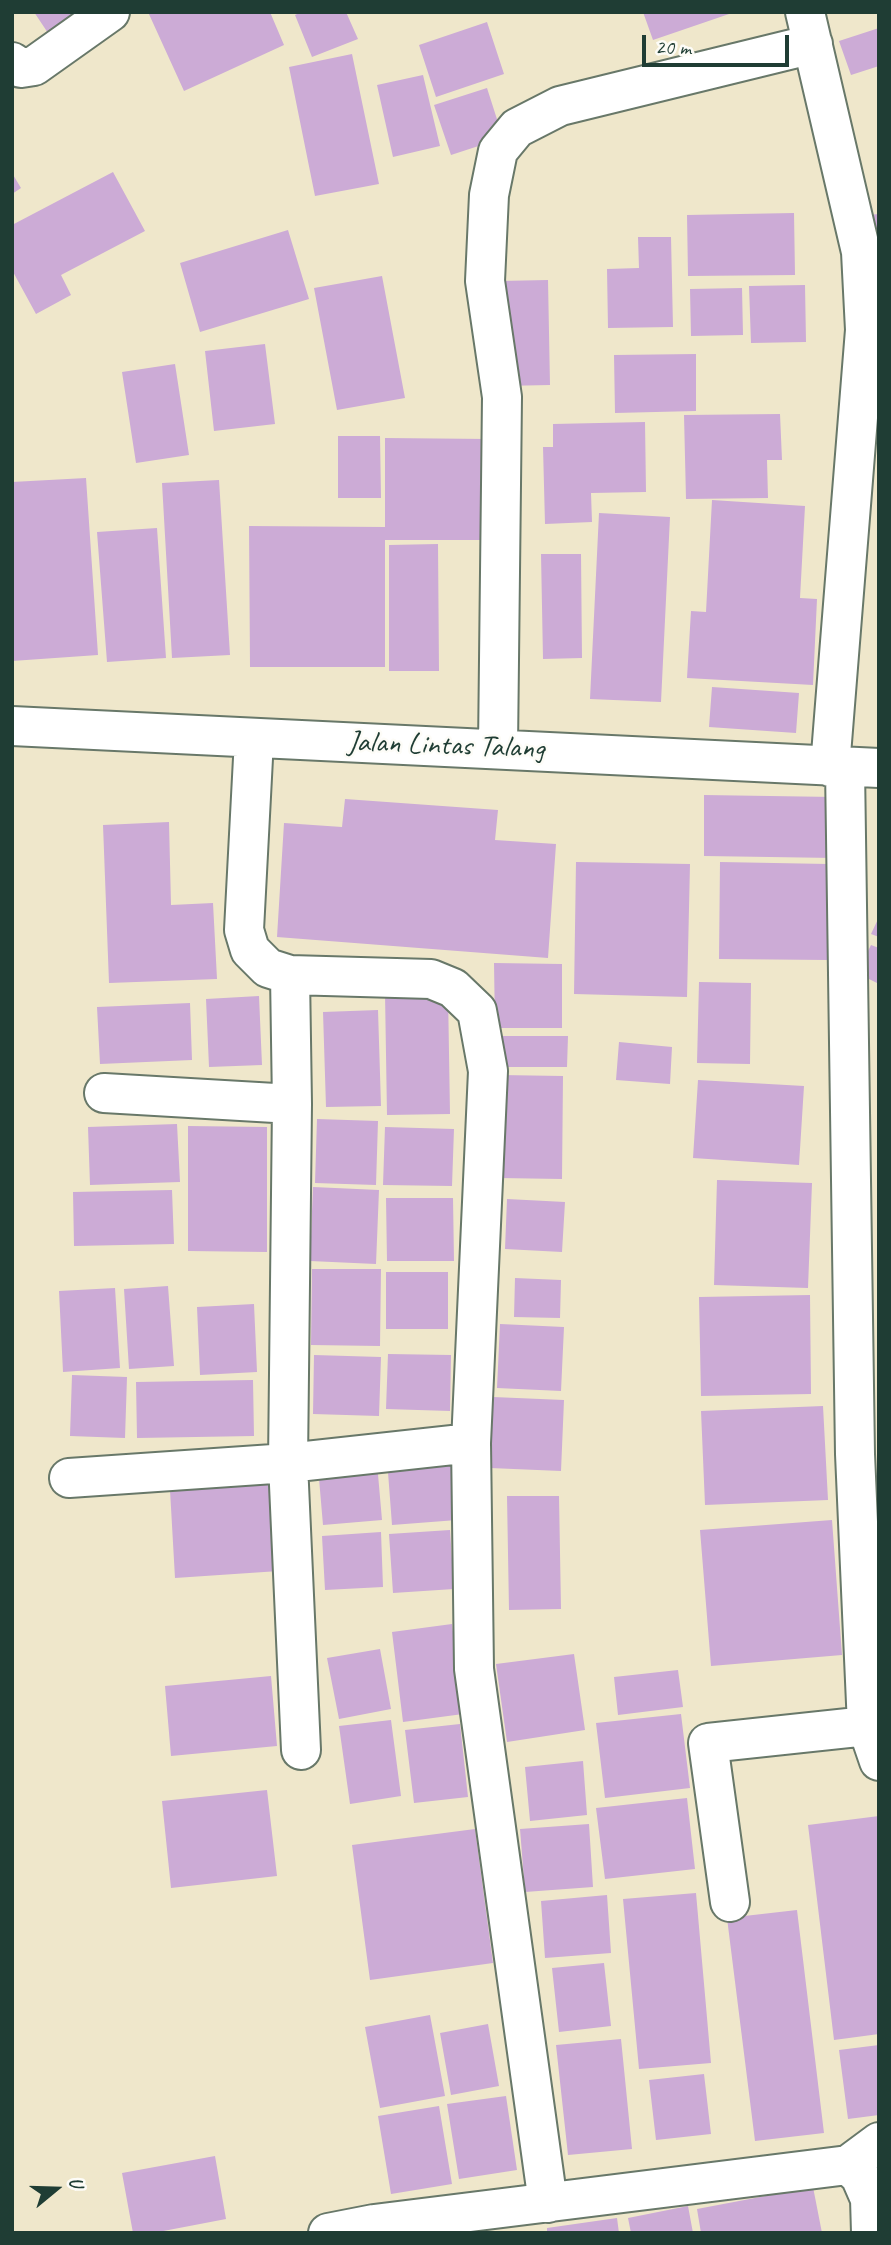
<!DOCTYPE html>
<style>
body{margin:0}
#map{position:relative;width:891px;height:2245px;overflow:hidden;background:#efe7cb;font-family:Caveat,sans-serif}
canvas{display:block}
.frame{position:absolute;inset:0;border:14px solid #1f3d34;pointer-events:none}
.north{position:absolute;left:21px;top:2154px;width:70px;height:70px;-webkit-text-stroke:5px #fdfcf7;paint-order:stroke;rotate:71deg;font-size:19px;font-weight:700;line-height:28px;text-align:center;color:#1f3d34}
.north::after{content:'';display:block;margin:auto;width:24px;height:32px;background:#1f3d34;clip-path:polygon(50% 0,100% 100%,50% 72%,0 100%)}
.scale{position:absolute;left:642px;top:35px;width:147px;height:32px;box-sizing:border-box;border:4px solid #1f3d34;border-top:0;padding-left:9px;font-size:21px;line-height:24px;white-space:nowrap;color:#1f3d34;-webkit-text-stroke:5px #fdfcf7;paint-order:stroke}
</style>
<div id="map">
<canvas width="891" height="2245"></canvas>
<div class="frame"></div>
<div class="north">U</div>
<div class="scale">20 m</div>
</div>
<script>
const c = document.querySelector('canvas').getContext('2d');
c.lineJoin = 'round';
function fillPath(path, color) { c.fillStyle = color; c.fill(path, 'evenodd'); }
const poly = rows => new Path2D(rows.map(r => 'M' + r).join(''));
function trace(path, color, width, dash) { c.strokeStyle = color; c.lineWidth = width; c.lineCap = dash ? 'butt' : 'round'; c.setLineDash(dash || []); c.stroke(path); }
function write(font, color, halo, rows, align = 'center') {
  c.font = font + ' Caveat,sans-serif'; c.lineWidth = 5; c.setLineDash([]); c.textBaseline = 'middle'; c.strokeStyle = halo; c.fillStyle = color; for (const [text, x, y, turn = 0] of rows) {
    c.save(); c.translate(x, y); c.rotate((+turn || 0) * Math.PI / 180); c.textAlign = isNaN(turn) ? turn : align; if (halo) c.strokeText(text, 0, 0); c.fillText(text, 0, 0); c.restore();
  }
}
fillPath(poly([
 [34,12,78,12,48,33],
 [148,12,270,12,284,45,184,91],
 [301,12,346,12,358,39,312,57,295,15],
 [643,12,731,12,732,13,653,40],
 [487,22,504,74,436,97,419,45],
 [879,28,879,66,851,75,839,41],
 [352,54,379,184,315,196,289,67],
 [423,75,440,146,393,157,377,85],
 [487,88,503,138,451,155,434,105],
 [113,172,145,231,61,275,71,295,36,314,12,270,12,225],
 [12,173,21,188,12,194],
 [794,213,795,275,688,276,687,215],
 [879,214,879,271,868,215],
 [288,230,309,299,200,332,180,263],
 [638,237,671,237,673,327,608,328,607,269,639,268],
 [382,276,405,398,337,410,314,288],
 [548,280,550,385,502,386,499,281],
 [805,285,806,342,751,343,749,286],
 [742,288,743,335,691,336,690,289],
 [265,344,275,424,214,431,205,351],
 [696,354,696,411,615,413,614,355],
 [175,364,189,455,136,463,122,372],
 [780,414,782,460,767,460,768,498,686,499,684,415],
 [645,422,646,492,591,493,592,522,545,524,543,447,553,447,553,424],
 [338,436,380,436,381,498,338,498],
 [385,438,489,439,489,540,385,540,385,667,250,667,249,526,385,527],
 [86,478,98,655,12,661,12,482],
 [219,480,230,655,172,658,162,483],
 [712,500,805,506,800,598,817,599,813,685,687,678,691,611,706,612],
 [599,513,670,517,661,702,590,699],
 [157,528,166,658,107,662,97,532],
 [438,544,439,671,389,671,389,545],
 [541,554,581,554,582,658,543,659],
 [712,687,799,693,796,733,709,727],
 [704,795,835,797,835,858,704,856],
 [345,799,498,810,495,840,556,844,548,958,277,937,284,823,342,827],
 [169,822,171,905,213,903,217,979,109,983,103,825],
 [576,862,690,864,687,997,574,994],
 [720,862,828,864,828,960,719,959],
 [879,917,879,937,871,934],
 [871,945,879,948,879,984,857,973],
 [494,963,562,964,562,1028,495,1028],
 [699,982,751,983,750,1064,697,1063],
 [448,992,450,1114,387,1115,385,993],
 [259,996,262,1065,209,1067,206,999],
 [190,1003,192,1060,100,1064,97,1007],
 [378,1010,381,1106,326,1107,323,1012],
 [498,1036,568,1036,567,1067,499,1067],
 [619,1042,672,1047,670,1084,616,1080],
 [500,1075,563,1076,562,1179,499,1178],
 [698,1080,804,1086,799,1165,693,1158],
 [317,1119,378,1121,376,1185,315,1183],
 [177,1124,180,1182,90,1185,88,1127],
 [188,1126,267,1127,267,1252,188,1251],
 [385,1127,454,1129,452,1186,383,1185],
 [717,1180,812,1183,808,1288,714,1285],
 [313,1187,379,1190,376,1264,310,1261],
 [172,1190,174,1244,74,1246,73,1192],
 [386,1198,453,1198,454,1261,387,1261],
 [507,1199,565,1202,562,1252,505,1249],
 [312,1269,381,1269,380,1346,311,1345],
 [386,1272,448,1272,448,1329,386,1329],
 [515,1278,561,1280,560,1318,514,1317],
 [168,1286,174,1366,129,1369,124,1289],
 [115,1288,120,1368,63,1372,59,1291],
 [810,1295,811,1394,701,1396,699,1297],
 [254,1304,257,1372,200,1375,197,1307],
 [500,1324,564,1327,561,1391,497,1388],
 [388,1354,451,1355,450,1411,386,1409],
 [314,1355,381,1357,379,1416,313,1414],
 [72,1375,127,1377,125,1438,70,1436],
 [253,1380,254,1436,137,1438,136,1382],
 [493,1397,564,1400,561,1471,490,1468],
 [823,1406,828,1500,705,1505,701,1411],
 [452,1454,457,1520,392,1525,387,1459],
 [377,1463,382,1520,323,1525,318,1467],
 [274,1483,279,1571,175,1578,170,1490],
 [507,1496,559,1496,561,1609,509,1610],
 [832,1520,842,1655,711,1666,700,1530],
 [450,1530,454,1589,393,1593,389,1534],
 [381,1532,383,1587,325,1590,322,1536],
 [452,1624,463,1714,403,1722,392,1632],
 [380,1649,391,1709,339,1719,327,1658],
 [574,1654,585,1730,507,1742,496,1664],
 [678,1670,683,1707,618,1715,614,1677],
 [271,1676,277,1746,171,1756,165,1686],
 [681,1714,690,1788,605,1798,596,1723],
 [391,1720,401,1796,350,1804,339,1726],
 [460,1724,468,1797,414,1803,405,1730],
 [583,1761,587,1815,530,1821,525,1767],
 [267,1790,277,1876,171,1888,162,1801],
 [687,1798,695,1869,605,1879,596,1808],
 [879,1816,879,2034,834,2040,808,1825],
 [589,1824,593,1887,525,1892,520,1829],
 [475,1829,493,1963,370,1980,352,1845],
 [696,1893,711,2063,639,2069,623,1899],
 [607,1895,611,1953,545,1958,541,1901],
 [797,1910,824,2133,755,2141,727,1918],
 [604,1963,611,2026,559,2032,552,1968],
 [430,2015,445,2096,380,2108,365,2027],
 [488,2024,499,2086,451,2095,440,2033],
 [621,2039,632,2149,568,2155,556,2045],
 [879,2045,879,2115,848,2119,839,2050],
 [704,2074,711,2134,656,2140,649,2080],
 [506,2096,517,2170,459,2179,447,2104],
 [439,2106,452,2184,391,2194,378,2116],
 [215,2156,226,2219,153,2233,133,2233,122,2173],
 [813,2187,822,2233,701,2233,697,2209],
 [688,2206,693,2233,631,2233,628,2218],
 [617,2218,619,2233,547,2233,547,2228]
]), '#ccabd6');
const minor = poly([
 [805,12,861,252,865,330,830,767],
 [12,62,21,68,34,66,110,12],
 [12,726,879,768],
 [254,739,244,930,250,950,268,968,290,975,431,979,453,988,477,1011,488,1071,471,1443,474,1669,548,2203],
 [498,747,502,397,485,281,489,195,498,151,517,128,560,106,813,44],
 [845,768,855,1454,867,1726,879,1761],
 [290,975,292,1104,288,1463,301,1750],
 [104,1093,292,1104],
 [69,1478,288,1463,471,1443],
 [730,1902,708,1743,867,1726],
 [848,2165,879,2142],
 [328,2233,374,2224,848,2165,860,2176,870,2199,871,2233]
]);
trace(minor, '#687869', 42);
trace(minor, '#fff', 38);
write('30px', '#1f3d34', '#fdfcf7', [
 ["Jalan Lintas Talang",446,746,2]
]);
</script>
